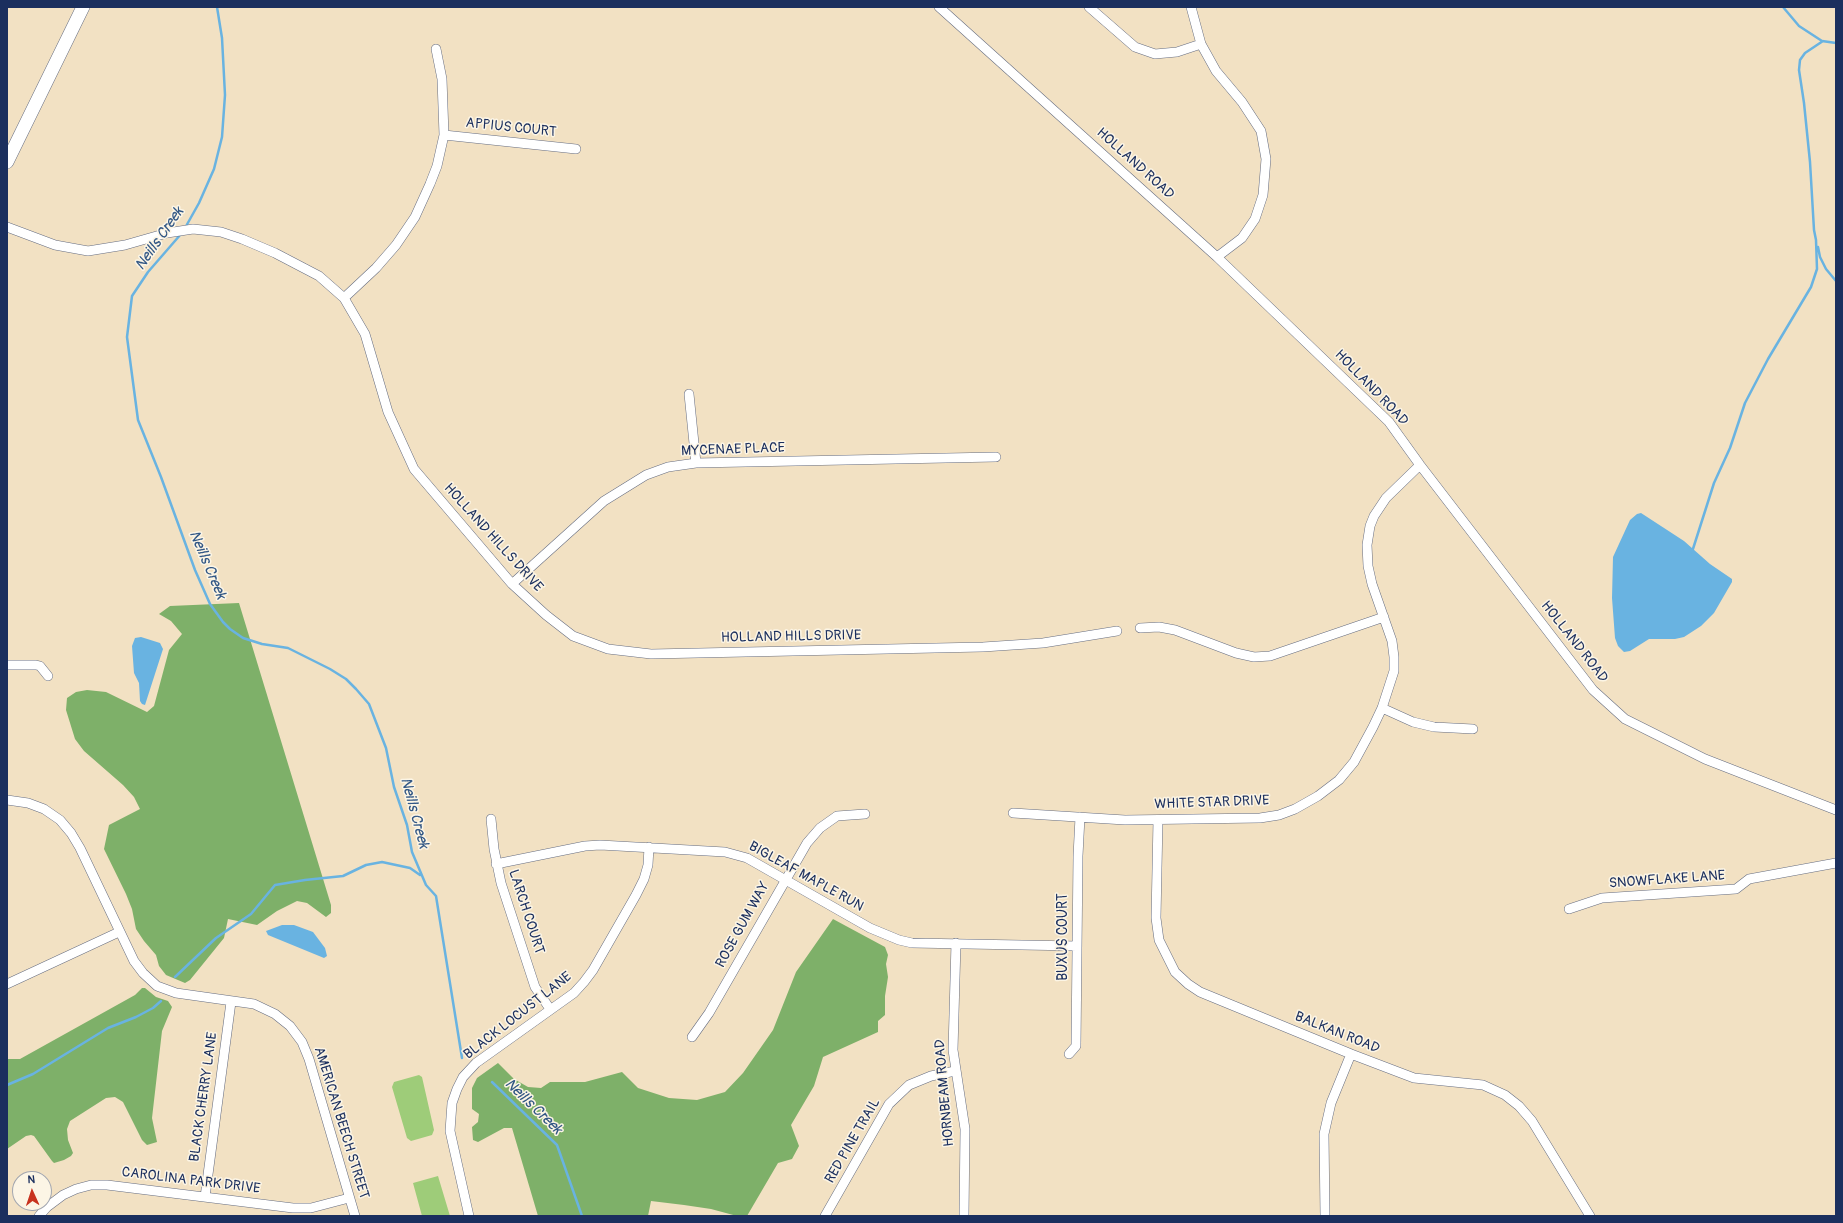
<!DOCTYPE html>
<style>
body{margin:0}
#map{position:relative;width:1843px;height:1223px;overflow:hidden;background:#f2e1c3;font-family:Pangolin,sans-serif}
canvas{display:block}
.frame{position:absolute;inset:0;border:8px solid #1b2f5e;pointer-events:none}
.north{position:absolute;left:12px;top:1171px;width:40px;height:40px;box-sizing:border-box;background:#fcf5e5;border:1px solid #a2a6af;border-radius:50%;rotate:357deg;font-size:11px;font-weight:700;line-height:16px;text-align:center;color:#1b2f5e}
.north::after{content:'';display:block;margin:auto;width:14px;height:18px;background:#c8321e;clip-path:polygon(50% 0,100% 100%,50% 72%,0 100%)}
</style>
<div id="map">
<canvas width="1843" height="1223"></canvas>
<div class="frame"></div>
<div class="north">N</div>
</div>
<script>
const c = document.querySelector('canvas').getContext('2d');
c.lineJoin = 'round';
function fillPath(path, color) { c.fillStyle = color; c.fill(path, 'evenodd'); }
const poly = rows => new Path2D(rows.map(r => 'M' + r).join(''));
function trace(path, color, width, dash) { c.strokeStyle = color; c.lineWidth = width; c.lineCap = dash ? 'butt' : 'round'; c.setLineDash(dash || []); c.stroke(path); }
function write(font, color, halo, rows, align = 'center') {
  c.font = font + ' Pangolin,sans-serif'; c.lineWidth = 3; c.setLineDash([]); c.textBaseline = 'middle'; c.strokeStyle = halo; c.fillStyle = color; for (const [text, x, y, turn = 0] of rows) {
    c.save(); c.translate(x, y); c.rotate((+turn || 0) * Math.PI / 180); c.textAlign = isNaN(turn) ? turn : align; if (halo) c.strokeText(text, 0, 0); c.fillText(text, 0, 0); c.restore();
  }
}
fillPath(poly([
 [419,1075,422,1077,434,1130,432,1135,411,1141,407,1138,392,1087,394,1082],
 [438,1176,450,1216,422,1216,413,1183]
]), '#9ecc79');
fillPath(poly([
 [239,603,331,905,331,913,326,917,307,903,297,901,277,911,257,925,228,919,224,938,190,980,185,983,166,975,159,966,156,955,144,941,136,929,132,909,126,894,104,849,109,825,140,809,134,797,123,785,84,751,75,739,66,710,67,698,76,692,87,690,106,692,147,712,154,706,169,650,182,634,171,621,159,614,170,606],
 [833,919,885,947,888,955,886,964,888,977,885,996,885,1015,878,1021,878,1032,823,1057,814,1086,791,1125,799,1146,792,1159,778,1163,747,1216,737,1216,711,1209,684,1205,651,1201,648,1216,538,1216,512,1128,504,1128,478,1142,473,1140,472,1127,478,1122,479,1114,472,1109,472,1088,477,1078,498,1063,514,1079,528,1087,541,1088,550,1082,585,1082,622,1072,638,1088,669,1098,697,1100,725,1092,743,1073,773,1030,796,972],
 [142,988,145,988,156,997,168,1001,172,1007,162,1031,152,1118,157,1142,147,1145,142,1140,123,1102,115,1097,106,1098,70,1121,67,1129,68,1140,73,1153,71,1156,64,1160,54,1163,52,1161,34,1136,31,1135,26,1136,7,1149,7,1059,20,1059,135,995]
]), '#7eb069');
fillPath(poly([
 [1641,513,1684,541,1710,564,1732,579,1732,582,1714,613,1701,626,1684,637,1675,639,1649,639,1630,651,1624,652,1618,646,1615,638,1612,598,1613,557,1630,520,1637,514],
 [141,637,160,643,163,649,145,705,142,704,140,701,139,683,134,673,132,646,135,638],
 [282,925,294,925,313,932,325,948,327,956,324,958,268,935,266,931]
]), '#69b3e1');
trace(poly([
 [1783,7,1799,26,1822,41,1836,43],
 [185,228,199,203,214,169,222,137,225,95,222,38,217,7],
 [181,234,148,272,132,296,127,337,138,420,161,477,195,570,210,604,223,622,230,629,243,638,262,644,288,648,330,669,346,679,356,689,369,704,386,748,394,787,407,825,412,852,426,885,436,896,462,1058],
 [1816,240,1814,230,1810,162,1804,103,1799,70,1800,60,1805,53,1823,41],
 [1818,247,1820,257,1826,269,1836,281],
 [1692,552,1714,483,1730,448,1745,403,1768,359,1811,287,1817,269,1816,240],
 [175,977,216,938,251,914,275,885,305,880,343,876,366,865,382,862,410,868,420,875],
 [492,1082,557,1145,582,1216],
 [7,1085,33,1074,108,1028,136,1017,153,1008,161,1001]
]), '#69b3e1', 2.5);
const street = poly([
 [939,7,1217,257,1389,422,1420,465,1593,690,1625,719,1705,759,1836,810],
 [1089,7,1135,47,1155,54,1177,52,1201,44],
 [1191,7,1201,44,1216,71,1242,102,1261,131,1266,159,1263,195,1255,219,1242,238,1217,257],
 [444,135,576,149],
 [7,227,55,245,88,251,125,245,167,233,193,229,221,232,242,239,275,253,319,276,344,298,365,334,388,412,414,469,512,584,546,615,573,636,608,649,651,654,983,647,1043,643,1117,631],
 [344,298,376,268,396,245,415,217,430,184,437,166,444,135,442,79,436,49],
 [689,394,696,463],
 [512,584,604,501,646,475,668,467,696,463,996,457],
 [1140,628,1159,627,1175,630,1236,653,1254,657,1270,656,1384,617],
 [7,665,36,665,40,666,48,676],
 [1382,708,1413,722,1434,727,1473,729],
 [7,800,28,803,44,809,60,820,71,833,80,848,134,961,143,973,157,986,176,993,254,1004,275,1014,290,1026,302,1042,309,1059,355,1216],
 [1013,813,1125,820,1260,818,1279,815,1295,809,1318,796,1339,780,1354,762,1373,727,1382,708,1394,671,1394,657,1392,641,1372,584,1368,566,1367,545,1370,526,1374,516,1386,498,1420,465],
 [491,819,494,849,501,883,535,987,550,1009],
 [1158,820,1156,918,1159,940,1175,972,1188,984,1200,992,1351,1054,1414,1078,1483,1085,1505,1095,1519,1106,1532,1121,1590,1216],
 [496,864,585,846,600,845,725,852,747,858,870,928,899,940,912,943,1077,946],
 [1569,909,1602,898,1736,889,1749,879,1836,863],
 [956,943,953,1050,965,1129,964,1216],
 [7,984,119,932],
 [692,1037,709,1013,807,843,820,828,837,816,865,814],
 [1069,1054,1076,1046,1078,856,1080,817],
 [205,1197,231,1002],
 [39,1216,47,1207,63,1195,76,1189,91,1185,107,1185,293,1208,311,1208,349,1198],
 [469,1216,450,1131,452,1103,457,1089,463,1077,476,1063,574,993,584,982,593,970,636,895,644,879,648,865,649,847],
 [825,1216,889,1104,909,1085,931,1076,955,1071],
 [1325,1216,1324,1134,1331,1103,1351,1054]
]);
const secondary = poly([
 [7,162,83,7]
]);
trace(street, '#666d81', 10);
trace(secondary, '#666d81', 14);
trace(street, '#fff', 9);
trace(secondary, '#fff', 13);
write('14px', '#1b2f5e', '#fcf5e5', [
 ["APPIUS COURT",511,128,6],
 ["HOLLAND ROAD",1135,164,42],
 ["HOLLAND ROAD",1371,388,46],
 ["MYCENAE PLACE",733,450,-2],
 ["HOLLAND HILLS DRIVE",493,538,48],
 ["HOLLAND HILLS DRIVE",791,637,-1],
 ["HOLLAND ROAD",1574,642,52],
 ["WHITE STAR DRIVE",1212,803,-2],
 ["BIGLEAF MAPLE RUN",806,877,29],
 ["SNOWFLAKE LANE",1667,880,-4],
 ["LARCH COURT",526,912,72],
 ["ROSE GUM WAY",743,925,-61],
 ["BUXUS COURT",1063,937,-90],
 ["BLACK LOCUST LANE",518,1016,-38],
 ["BALKAN ROAD",1337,1033,22],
 ["HORNBEAM ROAD",945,1093,-95],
 ["BLACK CHERRY LANE",204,1097,-82],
 ["AMERICAN BEECH STREET",341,1123,73],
 ["RED PINE TRAIL",853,1141,-60],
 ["CAROLINA PARK DRIVE",191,1181,7]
]);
write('italic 15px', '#325785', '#fcf5e5', [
 ["Neills Creek",160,239,-55],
 ["Neills Creek",207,565,67],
 ["Neills Creek",414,813,75],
 ["Neills Creek",533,1107,44]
]);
</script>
